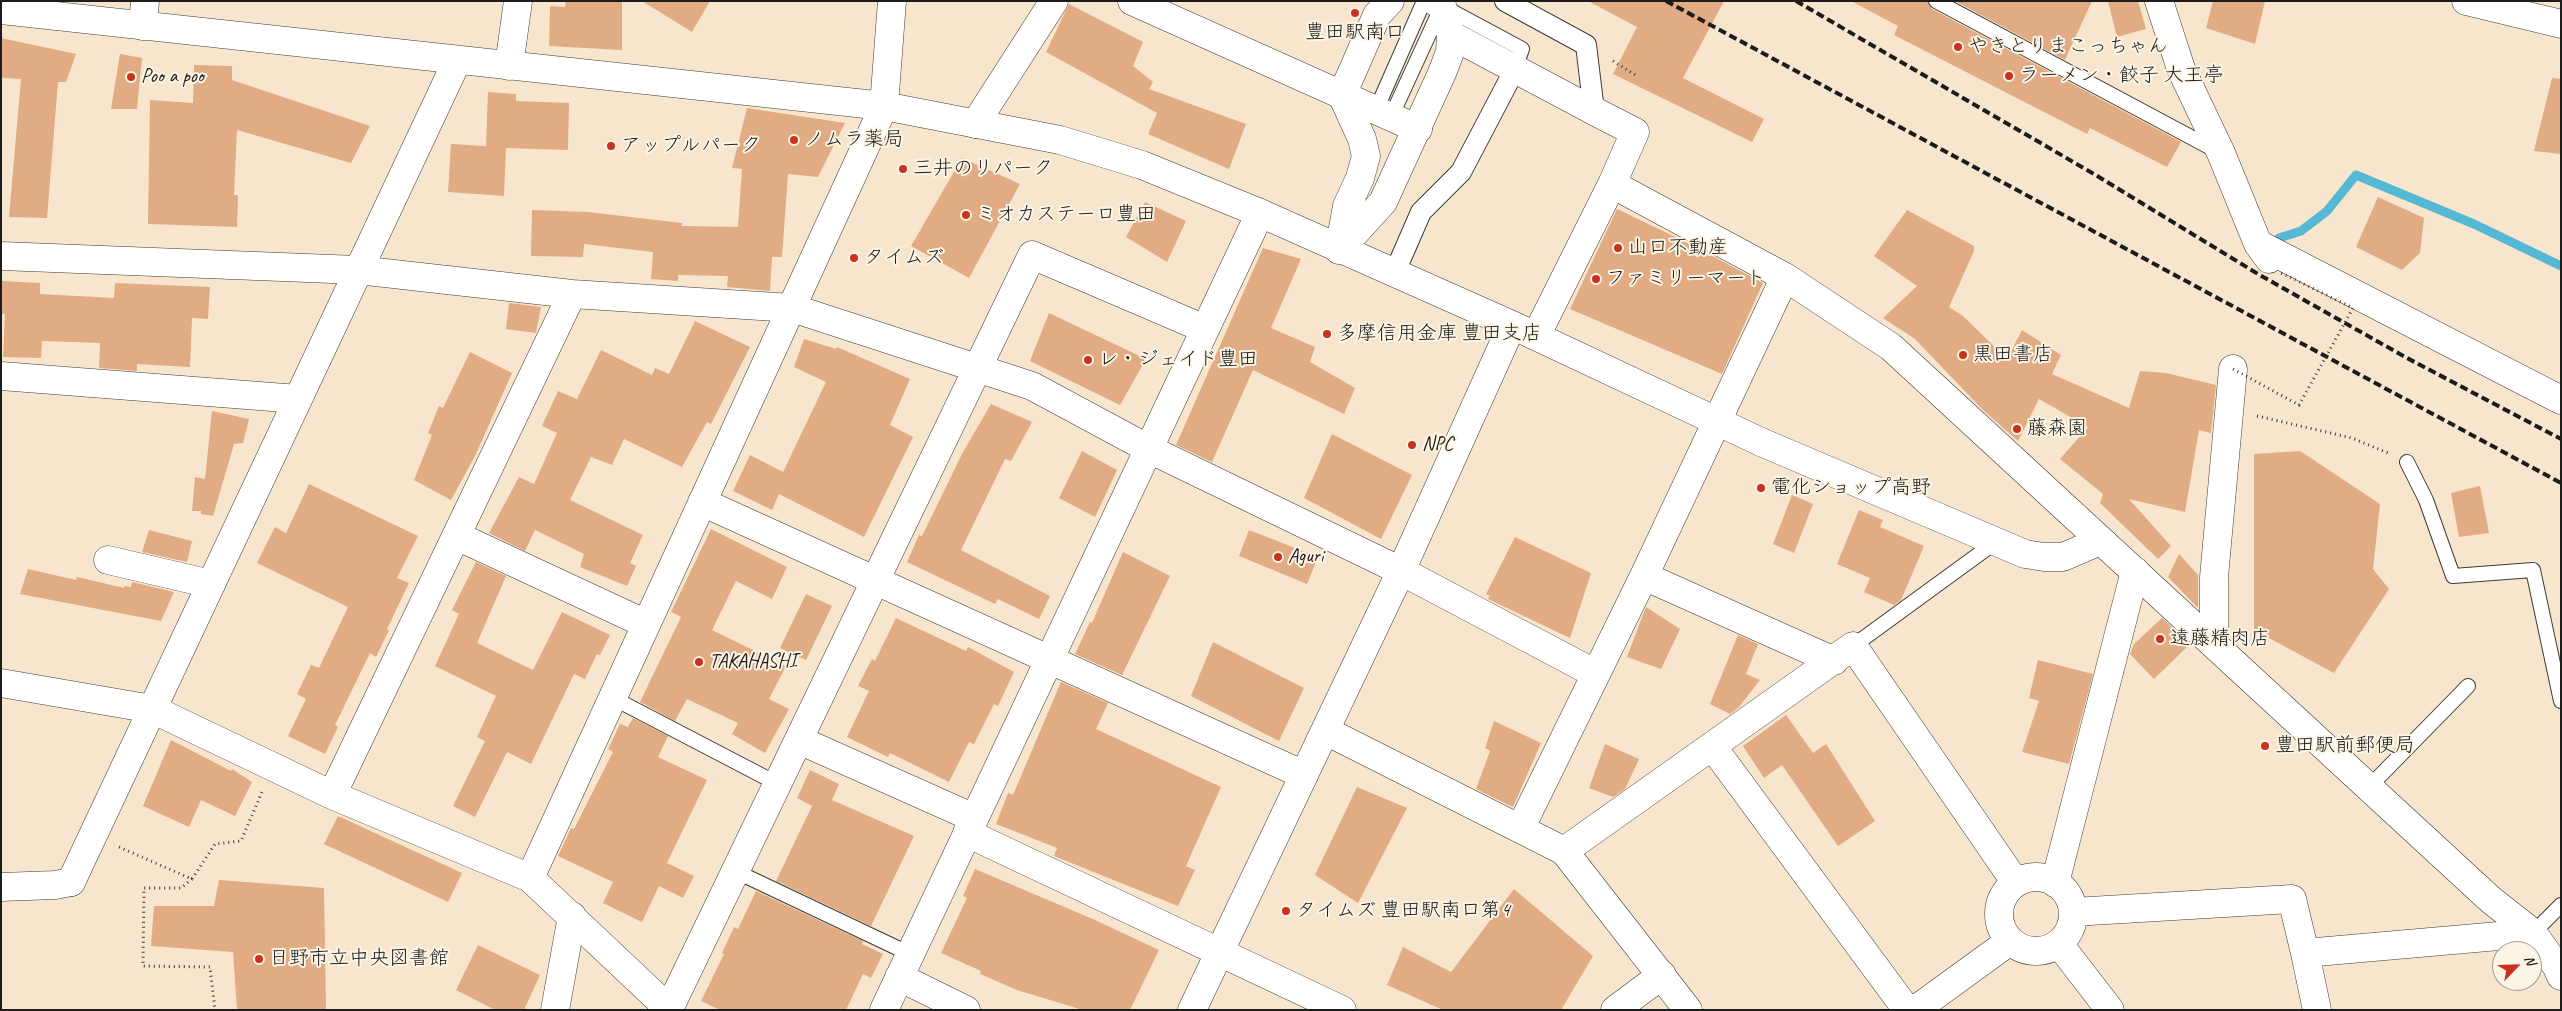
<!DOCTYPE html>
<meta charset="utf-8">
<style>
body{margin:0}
#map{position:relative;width:2562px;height:1011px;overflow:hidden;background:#f7e6cd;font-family:Caveat,sans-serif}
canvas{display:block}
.frame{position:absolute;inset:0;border:2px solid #1c1c1c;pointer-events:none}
.north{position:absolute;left:2492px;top:941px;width:50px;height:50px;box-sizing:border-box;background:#fcf5e5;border:1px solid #a29e95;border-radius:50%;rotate:66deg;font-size:14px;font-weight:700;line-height:20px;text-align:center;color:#1c1c1c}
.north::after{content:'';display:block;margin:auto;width:18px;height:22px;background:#c8321e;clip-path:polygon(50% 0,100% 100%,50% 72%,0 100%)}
</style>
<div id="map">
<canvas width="2562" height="1011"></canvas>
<div class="frame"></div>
<div class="north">N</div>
</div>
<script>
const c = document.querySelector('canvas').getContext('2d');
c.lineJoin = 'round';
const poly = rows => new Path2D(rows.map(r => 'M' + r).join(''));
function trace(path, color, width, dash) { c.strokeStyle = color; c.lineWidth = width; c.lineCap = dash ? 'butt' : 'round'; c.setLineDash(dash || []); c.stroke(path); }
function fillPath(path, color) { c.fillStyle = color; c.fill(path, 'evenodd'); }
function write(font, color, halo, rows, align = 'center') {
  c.font = font + ' Caveat,"Klee One",sans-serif'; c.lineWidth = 4; c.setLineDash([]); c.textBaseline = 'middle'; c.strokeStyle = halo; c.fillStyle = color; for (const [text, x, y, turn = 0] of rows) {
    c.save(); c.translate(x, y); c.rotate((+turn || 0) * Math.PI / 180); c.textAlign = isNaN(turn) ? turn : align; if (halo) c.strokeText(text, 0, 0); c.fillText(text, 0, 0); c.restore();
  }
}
trace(poly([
 [2279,238,2301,231,2327,211,2356,175,2474,224,2561,266]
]), '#55b8d4', 9);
fillPath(poly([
 [566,1,622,1,622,50,549,46,550,6,565,7],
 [642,1,710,1,692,32],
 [1588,1,1724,1,1683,78,1764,119,1752,142,1613,74,1637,27],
 [1851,1,1927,1,1932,9,2181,142,2167,167,2090,128,2087,134,1894,35,1898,26],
 [1955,1,2092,1,2065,60],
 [2108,1,2138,1,2146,29,2117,37],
 [2213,1,2265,1,2255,44,2206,28],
 [1069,4,1143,42,1133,66,1153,82,1149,89,1246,124,1229,169,1148,134,1157,113,1046,52],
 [1,38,76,54,66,82,58,82,47,218,9,217,21,79,1,78],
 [120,54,142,58,137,109,111,109],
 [194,65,232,66,232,80,370,126,351,163,237,130,234,195,238,195,237,227,148,224,150,100,193,103],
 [2552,78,2561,79,2561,154,2534,151],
 [488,92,516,94,516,101,569,103,568,150,506,148,504,196,448,192,451,144,486,146],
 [747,108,845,123,818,177,788,174,782,257,772,257,770,291,727,287,728,276,678,275,678,281,651,279,653,252,584,244,583,257,531,256,532,210,588,212,682,223,682,226,738,227,742,169,732,168],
 [962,158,1020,184,969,278,911,246],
 [2378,197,2424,218,2420,253,2402,270,2356,247],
 [1145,202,1186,221,1167,262,1126,237],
 [1617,209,1690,244,1763,283,1722,374,1570,309],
 [1907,210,1974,246,1974,251,1949,307,1963,316,2007,359,2022,330,2061,355,2052,374,2129,408,2140,371,2166,373,2216,385,2211,433,2199,430,2185,512,2129,499,2171,546,2158,559,2100,503,2103,494,2060,459,2088,427,2039,399,2018,441,1982,409,1915,339,1883,318,1917,286,1874,256],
 [1263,248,1301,259,1271,328,1315,347,1310,362,1355,388,1344,414,1253,370,1212,462,1176,445],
 [2,281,40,283,40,294,114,298,115,283,210,287,208,319,192,318,190,367,137,364,137,371,99,368,100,343,42,341,41,358,3,357,5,314,1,314],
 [509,303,541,307,536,333,506,329],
 [1049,313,1146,359,1120,405,1030,361],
 [695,321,750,347,711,424,707,422,682,467,624,439,612,465,591,457,570,500,643,535,630,563,636,566,627,586,580,567,584,554,535,530,525,551,489,533,519,477,534,484,557,433,542,426,558,391,577,399,601,350,652,375,655,368,669,374],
 [804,339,836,349,837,347,910,379,890,425,913,437,864,537,779,494,772,510,733,491,750,455,783,472,826,382,794,367],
 [470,352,512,373,476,454,451,500,414,480,432,435,428,433,439,406,443,408],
 [991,404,1032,422,1011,461,1005,459,961,550,1050,596,1039,619,998,599,995,604,907,562,919,535,922,536,963,452],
 [212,411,249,419,243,443,234,444,213,516,201,514,201,511,192,511,195,477,205,479],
 [1332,434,1412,475,1381,539,1304,498],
 [1082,451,1117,470,1095,517,1059,498],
 [2300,451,2380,504,2373,569,2389,589,2334,673,2254,630,2254,454],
 [309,484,418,536,397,578,409,583,387,629,389,630,376,657,370,653,335,725,338,727,325,754,288,736,306,699,297,694,311,665,319,668,348,607,257,563,275,527,286,533],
 [2480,486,2489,533,2459,537,2451,493],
 [1792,495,1813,504,1794,553,1773,544],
 [1859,510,1883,520,1880,527,1924,546,1901,600,1894,605,1864,592,1870,578,1837,564],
 [711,529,787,567,772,599,736,581,712,630,786,666,769,699,789,709,765,753,732,734,738,723,687,699,675,721,640,702,681,617,671,612],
 [149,530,192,541,187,562,142,552],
 [1249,530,1318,557,1307,584,1239,556],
 [1515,537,1591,573,1570,638,1488,599,1490,596,1486,594],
 [1123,552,1170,576,1122,675,1075,654,1090,622,1092,623],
 [2179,554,2198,575,2198,608,2168,577],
 [476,562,506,576,477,643,533,670,562,612,610,635,600,655,597,654,585,679,574,674,531,764,507,752,475,817,453,806,485,741,477,737,496,696,435,666,459,614,452,610],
 [28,569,76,580,77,577,124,588,125,586,131,587,132,582,174,592,161,621,20,594],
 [806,594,832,606,806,660,780,648],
 [1646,607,1680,629,1661,669,1627,657],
 [896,618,966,651,968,647,1014,672,998,706,994,704,974,744,969,742,949,782,890,753,888,757,847,737,869,691,858,686,872,659,875,661],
 [2162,618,2190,644,2154,679,2130,654,2134,644],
 [1738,635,1758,644,1746,674,1760,680,1739,707,1730,714,1710,704],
 [1213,642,1304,688,1279,741,1191,696],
 [2038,660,2093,674,2069,764,2022,752,2039,701,2029,698],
 [1061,682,1108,703,1096,729,1221,787,1186,866,1195,870,1178,906,1054,856,1057,848,996,824,1008,793,1013,795],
 [1786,715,1813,753,1826,744,1875,821,1838,846,1782,765,1764,778,1743,746],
 [633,718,668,736,658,757,707,780,667,863,694,876,683,898,659,886,642,922,603,903,613,882,558,856,571,828,574,829,613,752,608,749,620,724,628,727],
 [1494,721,1541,743,1513,807,1476,789,1490,751,1485,748],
 [171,740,231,771,232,769,252,782,235,816,201,800,189,827,143,806],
 [1605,744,1639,759,1625,789,1613,797,1589,788],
 [810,770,839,784,832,800,914,836,871,926,776,881,812,806,797,798],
 [1357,787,1407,808,1358,903,1315,875],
 [338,816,462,873,448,902,324,844],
 [975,869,1095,920,1159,950,1130,1010,1083,1010,1017,990,980,974,981,971,941,953,967,898,963,896],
 [219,880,324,888,326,1010,237,1010,233,952,151,946,154,906,214,906],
 [1514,889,1593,956,1561,1010,1443,1010,1387,985,1403,947,1451,972],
 [756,891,863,941,862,944,883,954,871,978,863,974,846,1010,720,1010,701,1001,724,954,722,953,734,927,738,929],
 [478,945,540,975,524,1010,495,1010,456,990]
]), '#e1ab84');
const service = poly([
 [1936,1,2215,150],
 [1376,110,1424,1],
 [1391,117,1442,6,1522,49,1515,69],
 [2407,462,2426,500,2453,576,2533,570,2561,701],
 [1853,646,1997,541],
 [613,698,778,784],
 [2369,787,2468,686],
 [735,871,910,954],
 [2533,933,2561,905]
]);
const pedestrian = poly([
 [1505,1,1586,45,1594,111],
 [1394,274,1421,212,1461,172,1515,69]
]);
const minor = poly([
 [1132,1,1418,129],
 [2159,1,2181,69,2221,153,2258,244,2269,259],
 [2466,1,2561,24],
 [143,26,145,1],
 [509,66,518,1],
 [1594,111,1635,132,1612,184,1785,277,1891,347,2491,900,2533,933,2557,967,2561,976],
 [975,124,1054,1],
 [2258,244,2561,400],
 [1,256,358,270,572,294,792,308,1032,386,1149,449,1401,571,1596,674],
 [1536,336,1612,184],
 [1,376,298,399],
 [1761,442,2025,554,2044,557,2063,557,2100,541],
 [702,502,1304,775],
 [457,536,646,624],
 [108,560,211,584],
 [1644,576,1834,661],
 [2214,642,2214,577,2233,369],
 [1,683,152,709,332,795,530,878,670,1010],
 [1326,731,1564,851,1688,1010],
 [799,740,974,818],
 [1712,746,1907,1010],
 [332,795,572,294],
 [1520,829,1644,576,1785,277],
 [967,833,1342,1010],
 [1564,851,1853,646,2016,883],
 '1999 914a37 37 0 1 1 74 0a37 37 0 1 1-74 0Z',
 [530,878,884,106,892,1],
 [2055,883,2135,571],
 [1,887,55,885,71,882],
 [2073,912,2292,899,2305,953,2533,933],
 [2059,944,2110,1010],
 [2305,953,2317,1010],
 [899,977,966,1010],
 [669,1009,1032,255,1205,329],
 [555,1010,572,916],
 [884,1010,1260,213],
 [1615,1010,1662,975],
 [1915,1010,2010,941]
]);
const tertiary = poly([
 [1,10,884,106,1060,140,1142,165,1260,213,1512,325,1761,442],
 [1451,35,1594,111],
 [1339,250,1383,202,1442,73,1450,52,1451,35,1442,6,1434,1],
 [1339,250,1347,206,1360,178,1366,156,1362,139,1342,95,1377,15,1390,1],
 [71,882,457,61],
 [1192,1010,1401,571,1512,325]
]);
trace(service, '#3d3a37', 16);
trace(pedestrian, '#3d3a37', 22);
trace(minor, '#3d3a37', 29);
trace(tertiary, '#3d3a37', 29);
trace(poly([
 [1613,61,1637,76],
 [2257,416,2352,438,2388,453],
 [119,847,192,879,215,844,241,841,262,792],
 [192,879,181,888,144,888,143,966,210,967,215,1010]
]), '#3d3a37', 3, [1, 4]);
trace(service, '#fff', 14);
trace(pedestrian, '#fff', 20);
trace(minor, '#fff', 28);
trace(tertiary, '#fff', 28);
trace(poly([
 [1666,1,2561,483],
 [1796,1,2094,174,2258,274,2407,358,2561,439]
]), '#1c1c1c', 4, [8, 4]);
trace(poly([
 [2233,369,2299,405,2353,308,2279,272]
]), '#3d3a37', 3, [1, 4]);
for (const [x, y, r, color] of [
 [1355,13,5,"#c8321e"],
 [1958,47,5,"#c8321e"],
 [2009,76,5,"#c8321e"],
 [131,77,5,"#c8321e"],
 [794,140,5,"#c8321e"],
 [611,146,5,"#c8321e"],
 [903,169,5,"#c8321e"],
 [966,215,5,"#c8321e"],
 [1618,248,5,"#c8321e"],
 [854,258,5,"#c8321e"],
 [1596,279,5,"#c8321e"],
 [1327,334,5,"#c8321e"],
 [1963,355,5,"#c8321e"],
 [1088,360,5,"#c8321e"],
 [2017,429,5,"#c8321e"],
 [1412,445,5,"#c8321e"],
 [1761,488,5,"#c8321e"],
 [1278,557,5,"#c8321e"],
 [2160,639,5,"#c8321e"],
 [699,662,5,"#c8321e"],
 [2265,746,5,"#c8321e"],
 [1286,911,5,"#c8321e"],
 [259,959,5,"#c8321e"]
]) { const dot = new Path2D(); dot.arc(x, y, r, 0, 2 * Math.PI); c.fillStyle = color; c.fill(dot); trace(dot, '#fcf5e5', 2); }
write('20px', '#1c1c1c', '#fcf5e5', [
 ["豊田駅南口",1355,33,"center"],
 ["やきとりまこっちゃん",1968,47],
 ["ラーメン・餃子 大王亭",2019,76],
 ["Poo a poo",141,77],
 ["ノムラ薬局",804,140],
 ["アップルパーク",621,146],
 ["三井のリパーク",913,169],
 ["ミオカステーロ豊田",976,215],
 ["山口不動産",1628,248],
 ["タイムズ",864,258],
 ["ファミリーマート",1606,279],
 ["多摩信用金庫 豊田支店",1337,334],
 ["黒田書店",1973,355],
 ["レ・ジェイド豊田",1098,360],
 ["藤森園",2027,429],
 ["NPC",1422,445],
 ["電化ショップ高野",1771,488],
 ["Aguri",1288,557],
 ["遠藤精肉店",2170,639],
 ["TAKAHASHI",709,662],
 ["豊田駅前郵便局",2275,746],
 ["タイムズ 豊田駅南口第4",1296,911],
 ["日野市立中央図書館",269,959]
], 'left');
</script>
